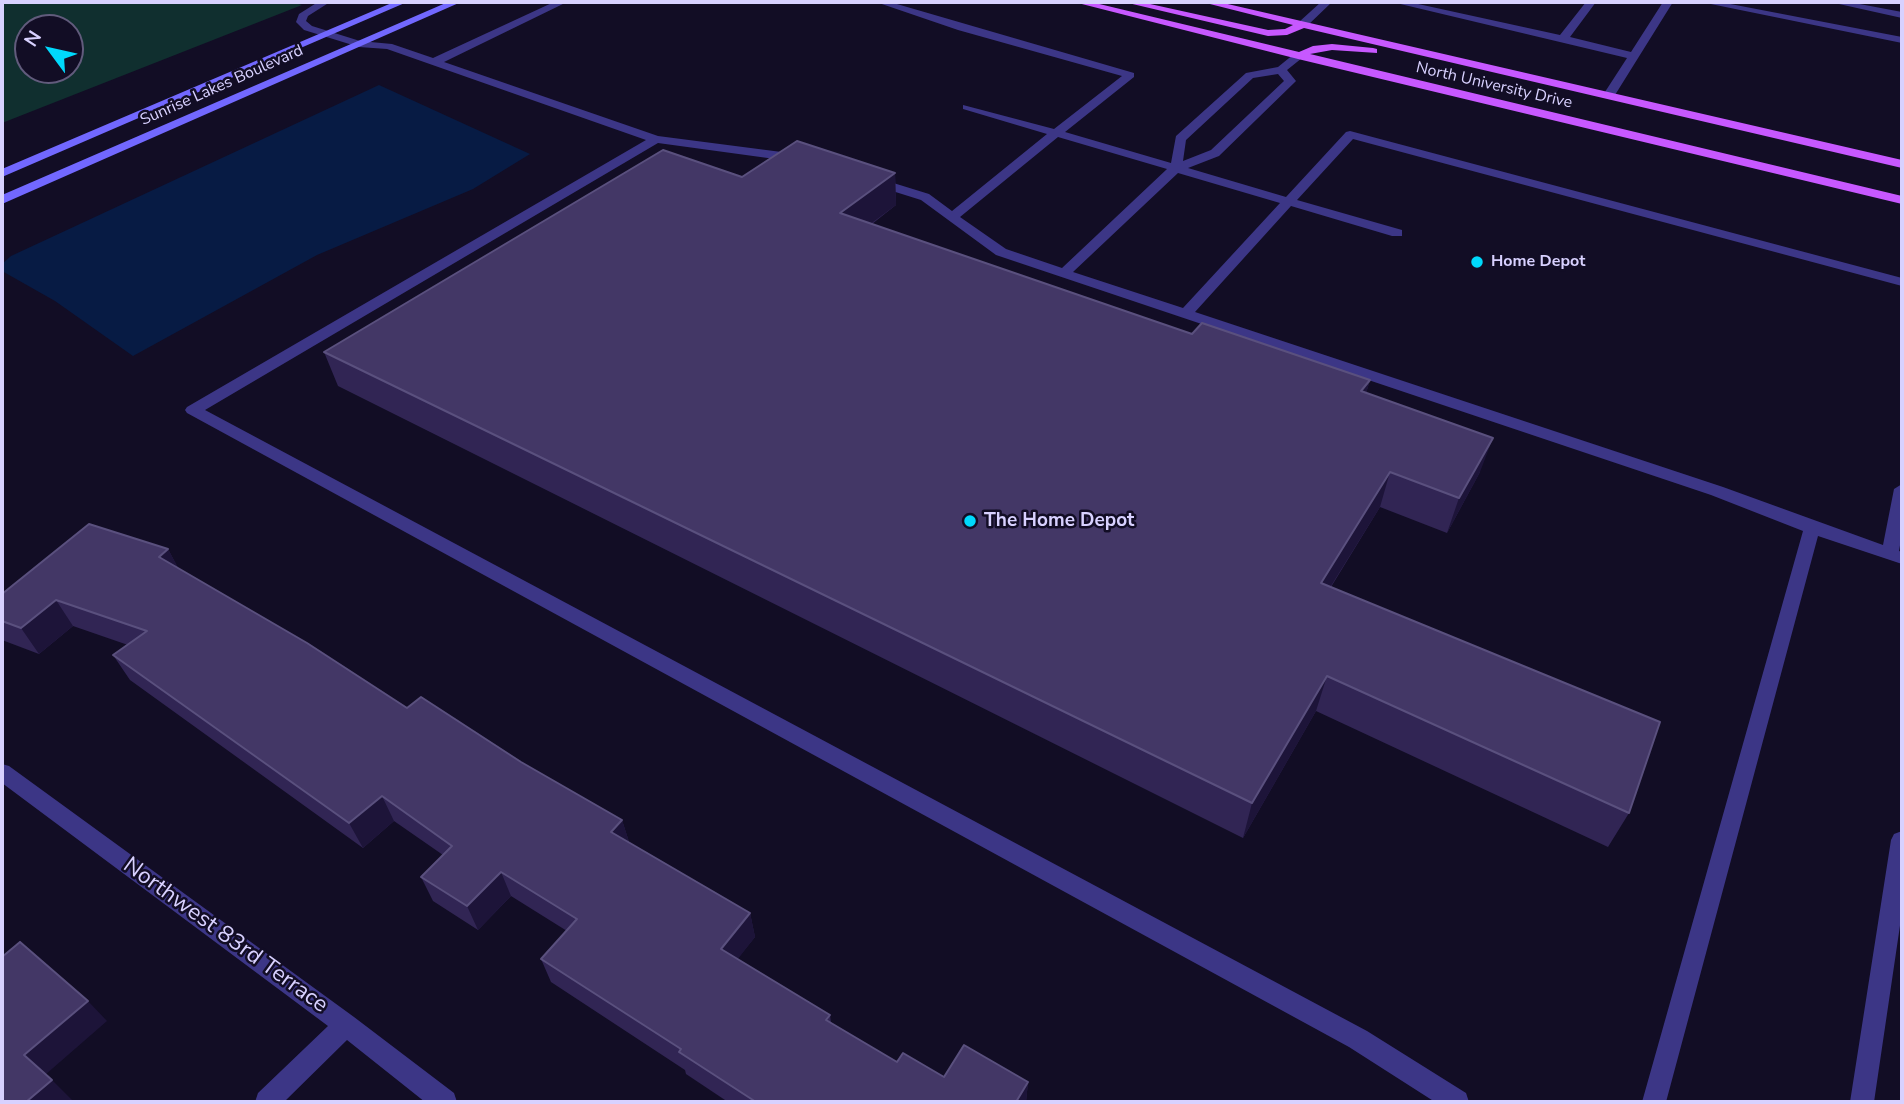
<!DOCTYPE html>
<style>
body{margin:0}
#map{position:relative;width:1904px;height:1104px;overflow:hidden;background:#120d25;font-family:"Nunito Sans",sans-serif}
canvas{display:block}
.frame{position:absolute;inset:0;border:4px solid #d8d1ff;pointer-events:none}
.north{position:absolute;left:14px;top:14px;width:70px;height:70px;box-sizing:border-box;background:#120d25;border:2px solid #615b7c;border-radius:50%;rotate:303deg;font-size:19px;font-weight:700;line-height:28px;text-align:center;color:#d8d1ff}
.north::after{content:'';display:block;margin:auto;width:24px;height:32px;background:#00d9fc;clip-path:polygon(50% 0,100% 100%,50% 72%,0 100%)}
</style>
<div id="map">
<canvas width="1904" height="1104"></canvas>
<div class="frame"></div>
<div class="north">N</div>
</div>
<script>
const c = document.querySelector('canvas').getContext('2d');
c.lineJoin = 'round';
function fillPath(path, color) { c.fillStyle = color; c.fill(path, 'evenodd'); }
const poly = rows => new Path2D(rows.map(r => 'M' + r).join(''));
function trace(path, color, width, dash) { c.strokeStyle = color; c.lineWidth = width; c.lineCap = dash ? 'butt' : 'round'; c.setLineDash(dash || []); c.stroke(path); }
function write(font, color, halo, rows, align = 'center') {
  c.font = font + ' "Nunito Sans",sans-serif'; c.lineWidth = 5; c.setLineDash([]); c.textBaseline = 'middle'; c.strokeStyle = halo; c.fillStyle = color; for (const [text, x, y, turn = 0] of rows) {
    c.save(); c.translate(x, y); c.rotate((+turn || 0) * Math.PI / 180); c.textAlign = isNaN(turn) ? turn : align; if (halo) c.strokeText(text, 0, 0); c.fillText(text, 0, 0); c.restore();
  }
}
fillPath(poly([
 [2,2,291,2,302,5,2,123],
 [28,28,70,28,70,70,28,70]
]), '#102f2f');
fillPath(poly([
 [379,85,530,154,473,189,317,255,133,356,55,301,2,271,2,264,11,256]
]), '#071b44');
fillPath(poly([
 [318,2,330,2,308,16,306,21,312,26,360,41,392,44,433,58,554,2,567,2,444,62,658,136,797,154,803,158,797,162,658,143,205,410,1367,1031,1466,1093,1469,1102,1435,1102,1349,1047,187,413,185,410,187,407,646,140,387,49,359,47,304,30,296,22,299,14,318,2],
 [876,2,890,2,1134,73,1134,77,1065,132,1171,163,1176,136,1246,73,1278,67,1294,54,1302,54,1302,58,1287,70,1296,81,1294,83,1219,156,1188,168,1286,197,1346,132,1350,131,1902,278,1902,286,1353,139,1297,200,1402,230,1402,236,1392,236,1291,206,1195,312,1723,487,1883,545,1894,489,1902,484,1902,534,1899,551,1902,552,1902,564,1818,536,1666,1102,1642,1102,1803,531,1711,495,996,255,921,200,870,184,870,178,874,177,929,194,952,211,1047,134,963,109,963,105,1054,129,1122,76,958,30,876,2],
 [1278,74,1284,81,1211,150,1183,161,1186,140,1253,78,1278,74],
 [1058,137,1167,169,1062,268,1006,249,960,217,1058,137],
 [1178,173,1280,203,1183,308,1073,272,1178,173],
 [1321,2,1332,2,1307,26,1299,26,1299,22,1321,2],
 [1392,2,1409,2,1560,35,1586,2,1596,2,1570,37,1631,52,1663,2,1673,2,1615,95,1609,98,1603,95,1627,58,1392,2],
 [1701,2,1720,2,1902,37,1902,43,1701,2],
 [1902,831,1902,912,1874,1102,1850,1102,1891,840,1894,834,1902,831]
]), '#3c3686');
fillPath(poly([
 [1830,2,1849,2,1902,12,1902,18,1830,2],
 [2,764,9,766,354,1017,454,1093,457,1102,425,1102,347,1040,284,1102,255,1102,258,1093,328,1026,2,783,2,764]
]), '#3c3686');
fillPath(poly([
 [394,2,407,2,2,177,2,169,394,2],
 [448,2,461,2,2,204,2,195,448,2]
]), '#7268ff');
fillPath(poly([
 [1074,2,1091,2,1299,52,1313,46,1332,44,1373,48,1377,49,1377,53,1332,50,1310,54,1902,196,1902,204,1298,59,1074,2],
 [1124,2,1141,2,1268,30,1285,29,1293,25,1202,2,1219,2,1902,160,1902,168,1304,28,1287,35,1268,36,1124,2]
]), '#c758ff');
fillPath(poly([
 [895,173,896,205,872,224,1192,334,1370,380,1366,393,1480,472,1447,533,1380,507,1331,587,1629,813,1608,847,1316,711,1243,838,338,386,324,352,742,177],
 [168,549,178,568,407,708,521,762,622,820,629,842,750,913,755,937,737,959,830,1015,831,1023,897,1062,944,1077,1028,1082,1026,1102,728,1102,686,1074,685,1070,551,982,541,959,567,931,511,896,478,930,433,901,421,877,443,855,394,821,363,848,130,680,113,655,128,645,73,626,39,654,2,640,2,621]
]), '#312554');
fillPath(poly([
 [895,173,896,205,842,245,840,213],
 [1370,380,1360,414,1361,391],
 [1493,438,1480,472,1447,533,1459,498],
 [1390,472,1380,507,1311,618,1321,583],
 [168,549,182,575,159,557],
 [56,600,73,626,39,654,21,628],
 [1327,676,1316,711,1243,838,1252,803],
 [382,796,394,821,363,848,349,823],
 [622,820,630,845,611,832],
 [501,872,511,896,478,930,467,906],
 [750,913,755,937,727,973,721,949],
 [88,1001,107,1021,45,1075,24,1055],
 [52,1080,72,1100,69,1102,26,1102],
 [1028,1082,1026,1102,1016,1102]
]), '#1d1439');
const building = poly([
 [797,141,895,173,840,213,1192,334,1202,323,1370,380,1361,391,1493,438,1459,498,1390,472,1321,583,1660,722,1629,813,1327,676,1252,803,324,352,663,150,742,177,797,141],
 [89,524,168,549,159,557,307,643,407,708,421,697,521,762,622,820,611,832,750,913,721,949,830,1015,826,1020,897,1062,903,1053,944,1077,964,1045,1028,1082,1016,1102,756,1102,679,1052,681,1049,541,959,577,919,501,872,467,906,421,877,452,846,382,796,349,823,113,655,147,631,56,600,21,628,2,621,2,594,89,524],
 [20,942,88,1001,24,1055,52,1080,26,1102,2,1102,2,957,20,942]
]);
fillPath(building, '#433766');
trace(building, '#5a507e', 2);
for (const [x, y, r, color] of [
 [1477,262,7,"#00d9fc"],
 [970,521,7,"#00d9fc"]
]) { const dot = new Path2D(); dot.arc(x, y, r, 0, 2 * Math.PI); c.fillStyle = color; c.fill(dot); trace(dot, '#120d25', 2.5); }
write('16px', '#d8d1ff', '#120d25', [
 ["Sunrise Lakes Boulevard",222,86,-24],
 ["North University Drive",1494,86,13]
]);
write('bold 16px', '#d8d1ff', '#120d25', [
 ["Home Depot",1491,262]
], 'left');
write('bold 19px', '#d8d1ff', '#120d25', [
 ["The Home Depot",984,521]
], 'left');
write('23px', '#d8d1ff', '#120d25', [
 ["Northwest 83rd Terrace",225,936,36]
]);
</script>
